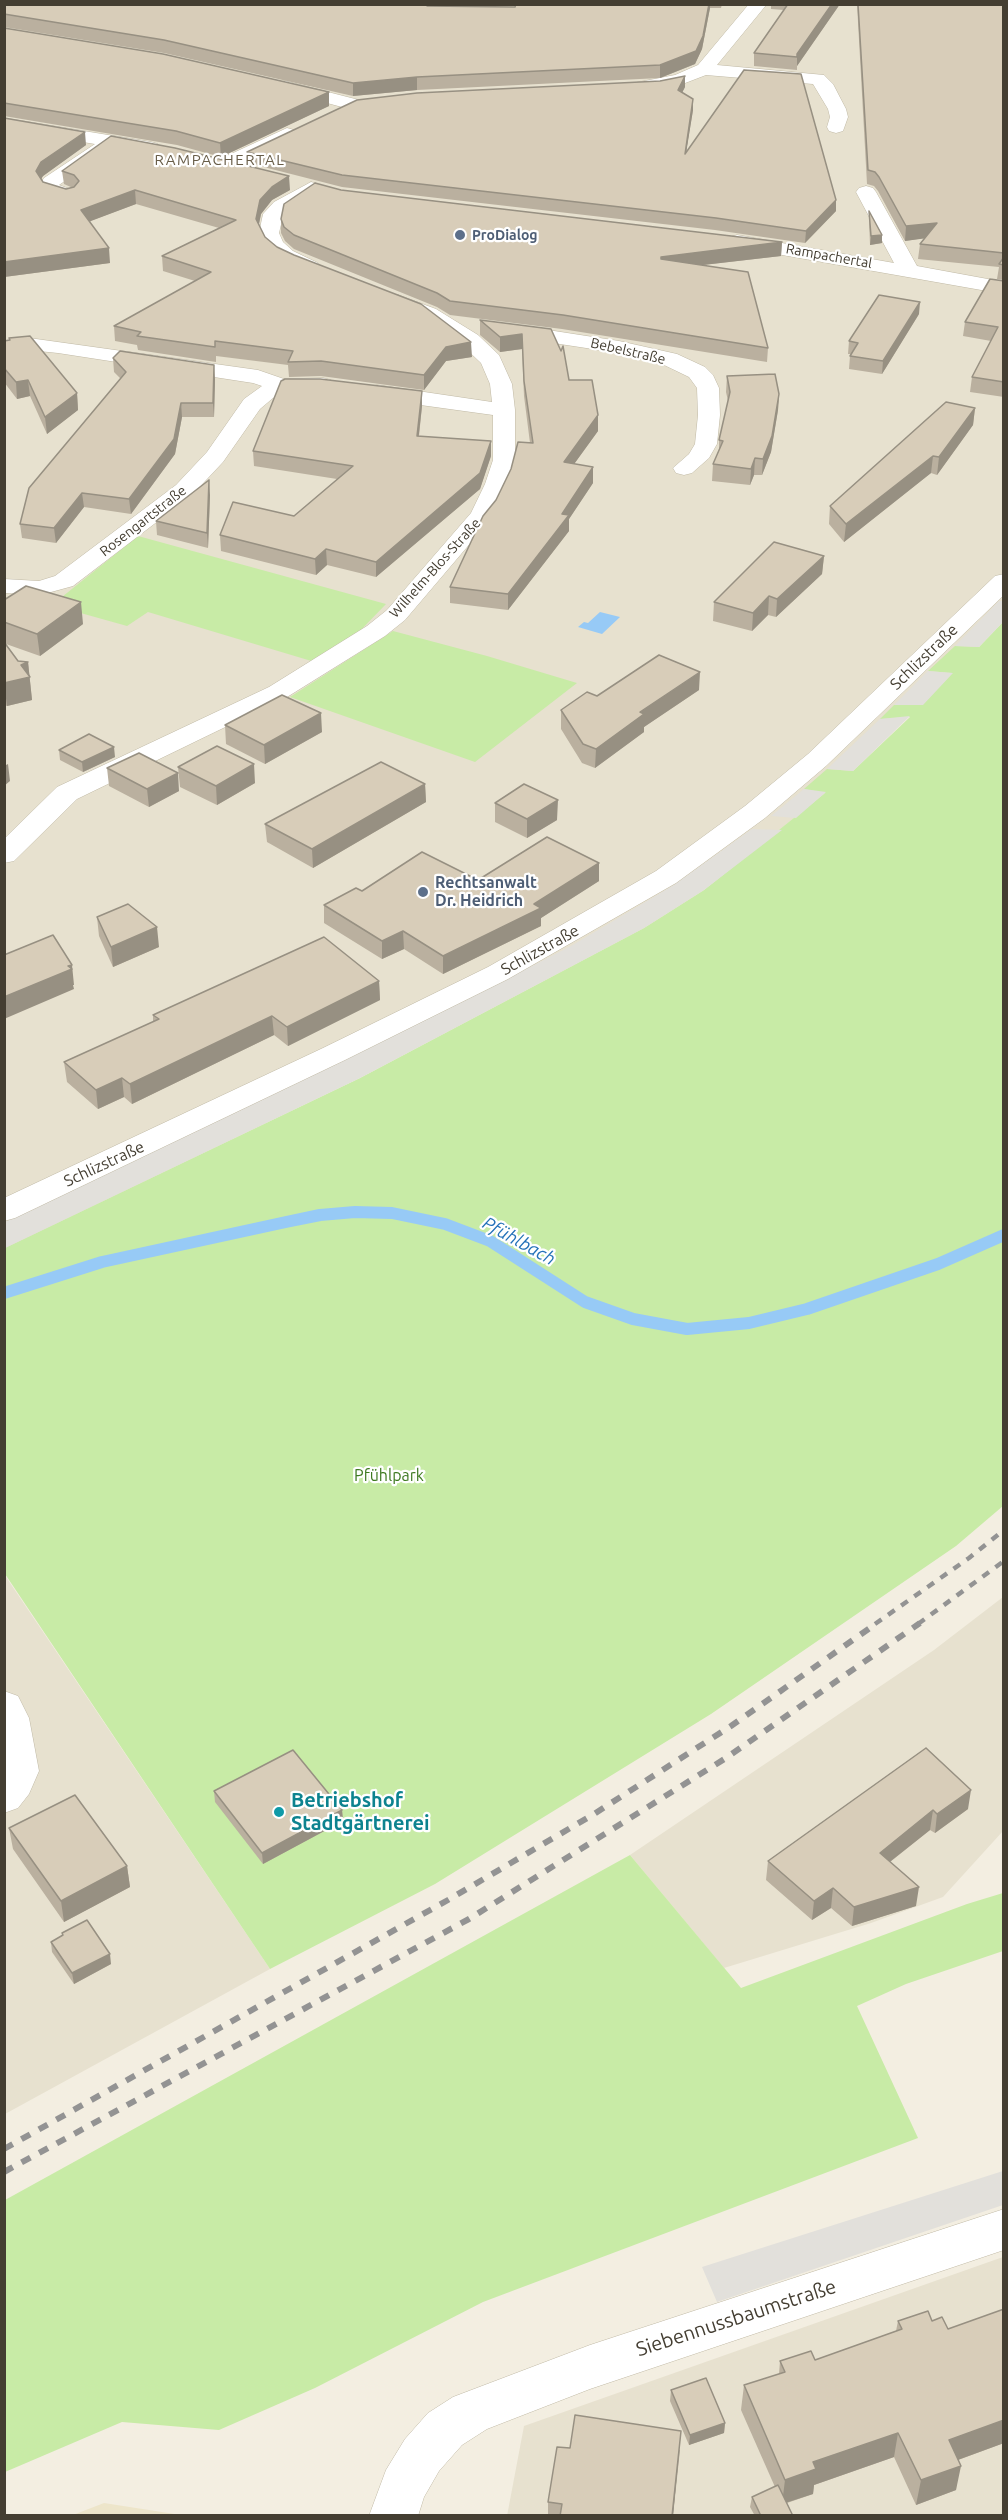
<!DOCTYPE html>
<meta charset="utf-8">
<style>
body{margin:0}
#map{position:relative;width:1008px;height:2520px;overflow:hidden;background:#f3eee1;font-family:Ubuntu,sans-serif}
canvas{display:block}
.frame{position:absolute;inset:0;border:6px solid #443e32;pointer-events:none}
</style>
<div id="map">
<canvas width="1008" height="2520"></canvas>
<div class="frame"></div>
</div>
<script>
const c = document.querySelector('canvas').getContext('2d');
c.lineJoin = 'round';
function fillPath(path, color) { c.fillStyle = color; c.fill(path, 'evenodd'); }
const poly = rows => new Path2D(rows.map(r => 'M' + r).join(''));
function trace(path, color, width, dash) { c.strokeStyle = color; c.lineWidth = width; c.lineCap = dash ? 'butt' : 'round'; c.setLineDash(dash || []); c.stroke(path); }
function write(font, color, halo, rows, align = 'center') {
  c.font = font + ' Ubuntu,sans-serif'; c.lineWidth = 4.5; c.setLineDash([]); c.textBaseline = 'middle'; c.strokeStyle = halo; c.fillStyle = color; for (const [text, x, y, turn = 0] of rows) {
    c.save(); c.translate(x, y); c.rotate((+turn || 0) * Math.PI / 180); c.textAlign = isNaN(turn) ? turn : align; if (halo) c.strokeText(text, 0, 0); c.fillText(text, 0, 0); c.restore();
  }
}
fillPath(poly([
 [361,4,430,9,491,4,1003,5,1003,622,853,771,704,890,644,928,365,1075,5,1249,5,5],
 [4,1574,270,1969,5,2114,4,2114],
 [1003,1597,1003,1831,943,1897,871,1923,724,1968,630,1855,934,1650],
 [1003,2257,1003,2515,507,2516,524,2426]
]), '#e7e1cf');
fillPath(poly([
 [104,2503,181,2515,73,2515]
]), '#ede5ca');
fillPath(poly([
 [138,536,386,604,356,635,318,663,148,612,127,626,52,605],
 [1003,622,1003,1506,956,1546,711,1714,435,1884,270,1969,5,1574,5,1248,360,1078,644,928,704,890,825,793,804,789,827,769,853,771,910,717,880,719,894,705,923,704,952,673,928,671,955,646,979,647],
 [393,631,487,656,577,683,475,762,290,697],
 [630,1855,741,1988,967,1904,1003,1893,1003,1951,906,1984,857,2006,918,2138,483,2302,315,2388,219,2430,122,2422,5,2472,5,2200]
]), '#c8eba6');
fillPath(poly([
 [999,601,1003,601,1003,622,979,647,955,646],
 [928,671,953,673,923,705,894,705],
 [910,716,853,771,827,769,880,719],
 [804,789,826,792,796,818,771,816],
 [752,829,782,830,704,890,644,928,360,1078,5,1248,5,1222,464,1001,571,946,674,885],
 [1003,2171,1003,2205,717,2302,702,2267]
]), '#e2e0db');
fillPath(poly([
 [600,612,620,617,602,634,578,627,584,622,588,623]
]), '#97caf6');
trace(poly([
 [4,1293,102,1262,286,1222,320,1215,355,1212,392,1213,445,1224,490,1241,585,1302,633,1319,687,1329,749,1323,807,1309,938,1264,1004,1235]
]), '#97caf6', 12);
const minor = poly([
 [749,4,767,4,717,65,824,75,833,84,846,109,848,117,843,131,836,133,829,131,827,127,830,117,828,109,813,84,706,75,680,85,640,92,634,91,631,87,634,83,675,75,698,65,749,4],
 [285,81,359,100,362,104,359,108,353,110,279,90,276,86,279,82,285,81],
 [4,118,151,142,158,144,160,148,158,152,151,154,105,146,107,149,105,153,59,185,75,191,78,195,75,199,68,201,45,194,39,186,44,178,95,144,4,129,4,118],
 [287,128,294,130,296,134,294,138,232,168,225,170,218,168,215,164,218,160,287,128],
 [311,182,318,184,321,188,283,216,279,233,283,242,293,251,318,263,321,267,318,271,311,273,279,259,267,249,259,233,263,214,274,202,311,182],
 [866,186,873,188,876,192,917,266,1004,282,1004,294,737,247,730,245,727,241,730,237,737,235,894,263,856,192,859,188,866,186],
 [398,295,436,309,478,335,499,355,512,384,515,410,515,460,509,484,490,520,405,620,385,636,287,697,77,799,14,861,4,863,4,839,57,787,269,687,367,626,387,610,471,513,485,484,493,460,493,415,377,399,369,397,366,392,369,387,377,385,492,402,490,384,481,363,462,345,422,317,391,305,388,301,391,297,398,295],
 [509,324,619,341,677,354,705,367,713,375,719,388,720,415,717,444,709,458,692,473,684,475,676,473,673,468,689,454,695,444,698,415,697,388,689,377,662,364,619,353,501,335,498,330,501,325,509,324],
 [29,338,258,370,284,379,323,378,331,380,334,385,331,390,323,392,285,392,273,398,260,409,223,462,192,495,73,586,40,595,4,593,4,579,39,581,55,576,176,485,207,452,244,399,262,386,253,383,58,353,29,350,14,353,4,349,6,342,29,338],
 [1004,574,1004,595,826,766,765,818,676,883,508,979,345,1060,15,1218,4,1221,4,1198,323,1048,488,967,656,871,745,806,808,754,995,576,1004,574],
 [4,1691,18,1696,29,1718,39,1771,29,1794,18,1808,4,1813,4,1691]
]);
const tertiary = poly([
 [1004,2209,1004,2250,590,2389,487,2429,462,2445,439,2471,424,2497,418,2516,369,2516,386,2470,405,2439,428,2413,453,2397,590,2345,1004,2209]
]);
trace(minor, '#c1baa6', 1);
trace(tertiary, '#c1baa6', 1);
fillPath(minor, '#fff');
fillPath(tertiary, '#fff');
trace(poly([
 [875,1624,969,1558,1004,1530],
 [918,1624,1004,1561]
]), '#939393', 4.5, [8, 8]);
trace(poly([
 [4,2149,448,1900,594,1814,731,1726,877,1623],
 [4,2172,469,1919,726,1758,920,1623]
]), '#939393', 6, [10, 10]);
fillPath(poly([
 [4,4,427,6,515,7,516,4,722,4,721,8,710,8,702,49,695,64,660,78,417,90,353,96,164,53,4,27],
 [771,4,840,4,797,66,797,70,754,66,754,53,784,10,771,9],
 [857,4,1004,4,1004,280,997,279,999,267,918,259,920,244,924,238,905,241,878,191,874,186,867,184],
 [4,28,329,92,329,106,221,157,177,145,4,116],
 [685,87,682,92,693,110,686,152,836,211,805,243,715,230,342,187,248,163,247,152],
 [4,118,86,145,43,176,41,179,43,182,66,189,73,188,64,184,62,171,290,190,272,200,261,214,259,224,265,237,277,247,472,357,446,361,424,390,321,376,289,377,288,365,216,356,216,362,138,350,137,345,115,341,114,326,195,281,163,271,162,256,219,228,136,204,90,221,110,263,4,277],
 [341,190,782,242,781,256,702,265,768,348,767,362,562,329,450,315,437,307,294,249,285,241,281,233,281,219],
 [869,211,882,235,882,243,870,245,869,219],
 [1004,281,1004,397,970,392,972,377,991,341,963,336,965,322],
 [919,314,882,374,849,369,850,356,851,354,848,354,849,341],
 [480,320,551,329,569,380,598,415,598,431,574,464,593,467,593,483,569,519,569,531,508,610,450,603,450,587,496,500,530,443,524,396,522,349,500,352,480,335],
 [9,338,77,393,78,410,47,434,30,396,17,399,4,382,4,341,10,340],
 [113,358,215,379,214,417,182,417,175,454,131,514,84,507,56,543,22,538,20,524,121,379,114,372],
 [727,376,779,394,778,410,771,452,762,475,754,475,750,485,712,481,713,464,719,450,719,440,728,401,726,392],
 [422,406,419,436,491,441,491,456,480,489,376,577,327,565,316,575,221,551,220,535,294,516,337,479,254,466,253,451],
 [975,408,973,425,937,475,931,473,844,542,829,524,830,506],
 [210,495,208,548,157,535,156,521],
 [824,556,822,574,776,617,768,615,752,631,713,621,714,602],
 [4,600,83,624,40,656,6,644,18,661,28,662,32,700,7,706,4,705],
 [699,690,644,727,644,732,595,768,582,763,561,729,561,710,597,696],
 [225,725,322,732,265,764,226,744],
 [59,750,115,757,83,772,60,760],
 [178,767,255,783,217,805,180,787],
 [107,768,179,791,149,807,109,786],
 [425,784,426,802,313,868,267,842,265,824],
 [495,803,557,820,527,838,495,822],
 [478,880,599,881,541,918,541,926,443,974,404,949,382,959,324,923,324,905,362,891],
 [97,917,159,947,113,967,99,936],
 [379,981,380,1000,288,1046,274,1035,132,1104,124,1097,98,1109,67,1082,64,1062,153,1022,153,1015],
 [926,1748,968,1809,935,1833,930,1830,890,1862,916,1906,852,1926,831,1908,812,1920,766,1880,768,1861],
 [214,1791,342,1810,343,1821,263,1864,215,1802],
 [9,1828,127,1866,130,1887,64,1922,13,1849],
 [62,1933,111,1964,74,1984,52,1952,51,1942,62,1936],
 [1004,2309,1004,2443,958,2460,956,2490,916,2505,894,2457,814,2485,813,2494,787,2503,793,2516,755,2516,750,2507,752,2497,775,2487,741,2410,744,2385,779,2374,780,2361,815,2360,896,2331,898,2321,932,2321,948,2329],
 [671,2390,725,2423,724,2433,689,2445,670,2401],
 [570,2448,680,2450,673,2516,548,2516,548,2502]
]), '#bab09f');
fillPath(poly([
 [709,4,710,4,710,8,702,49,695,64,660,78,660,65],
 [832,4,840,4,797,66,797,54],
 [685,76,685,87,678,101,678,90],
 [417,77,417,90,353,96,353,83],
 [329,92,329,106,221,157,220,143],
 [693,99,693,110,684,166,685,154],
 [85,132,86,145,43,176,37,185,36,171,41,162],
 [289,176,290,190,272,200,261,214,257,233,256,219,260,200,272,187],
 [135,190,136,204,83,224,81,210],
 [836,200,836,211,805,243,806,231],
 [937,223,935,237,905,241,906,226],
 [882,235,882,243,870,245,871,236],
 [782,242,781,256,660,270,661,257],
 [109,248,110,263,4,277,4,262],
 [920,302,919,314,882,374,883,361],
 [522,334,522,349,500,352,500,337],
 [471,342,472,357,446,361,424,390,424,375,446,347],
 [214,365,215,379,214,417,213,403],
 [28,380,30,396,17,399,16,382],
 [422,391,422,406,417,451,417,436],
 [77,393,78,410,47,434,45,417],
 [779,394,778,410,771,452,762,475,763,459],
 [181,403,182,417,175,454,131,514,129,499],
 [975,408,973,425,937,475,939,457],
 [598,415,598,431,564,478,564,462],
 [491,441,491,456,480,489,376,577,376,562],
 [933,456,931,473,844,542,846,524],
 [755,458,754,475,750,485,751,469],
 [593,467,593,483,569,519,569,531,508,610,508,594],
 [209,480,210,495,208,548,207,533],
 [82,493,84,507,56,543,54,528],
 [326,549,327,565,316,575,315,559],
 [824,556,822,574,776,617,777,599],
 [769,596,768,615,752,631,753,613],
 [81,602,83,624,40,656,37,634],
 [28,662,32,700,7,706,4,683,21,665],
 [700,672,699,690,644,727,644,732,595,768,596,749,640,712],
 [321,713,322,732,265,764,264,745],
 [114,747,115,757,83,772,82,762],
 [8,764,10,781,4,786,4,766],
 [254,764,255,783,217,805,216,786],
 [178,773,179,791,149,807,147,789],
 [425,784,426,802,313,868,312,849],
 [558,800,557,820,527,838,527,819],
 [599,863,599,881,541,918,541,926,443,974,443,956,534,904],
 [157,927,159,947,113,967,111,947],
 [403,931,404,949,382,959,382,941],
 [72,965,74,985,73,985,74,989,4,1019,4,997],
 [379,981,380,1000,288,1046,287,1027],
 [272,1016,274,1035,132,1104,130,1084],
 [122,1078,124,1097,98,1109,96,1090],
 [971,1790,968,1809,935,1833,937,1814],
 [342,1810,343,1821,263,1864,262,1853],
 [933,1810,930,1830,877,1872,880,1853],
 [127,1866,130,1887,64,1922,61,1901],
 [919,1887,916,1906,852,1926,854,1907],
 [833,1888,831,1908,812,1920,814,1901],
 [110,1954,111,1964,74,1984,72,1973],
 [1004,2420,1004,2443,944,2465,949,2440],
 [725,2423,724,2433,689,2445,690,2435],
 [681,2431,673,2516,672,2516],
 [898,2433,894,2457,814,2485,813,2494,782,2504,785,2480,813,2462],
 [961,2466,956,2490,916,2505,921,2480]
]), '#979082');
const building = poly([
 [4,4,426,4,427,6,515,7,516,4,709,4,703,36,696,51,660,65,417,77,353,83,164,40,4,14,4,4],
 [788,4,832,4,797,54,797,57,754,53,788,4],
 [858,4,1004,4,1004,253,920,244,937,223,906,226,879,177,875,172,868,170,858,4],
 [4,28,163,54,329,92,220,143,176,131,4,103,4,28],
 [744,70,801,74,836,200,806,231,716,218,342,175,247,152,357,100,417,93,660,81,685,76,678,90,693,99,685,154,744,70],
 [4,118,85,132,41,162,36,171,43,182,66,189,74,187,79,181,74,175,62,171,111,136,175,148,289,176,272,187,260,200,256,219,265,237,277,247,294,255,421,304,471,342,446,347,424,375,321,361,288,362,293,351,215,341,215,347,137,336,141,332,114,326,211,272,162,256,236,220,135,190,81,210,109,248,4,262,4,118],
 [315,183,341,190,782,242,661,257,661,259,748,272,768,348,563,315,450,301,437,293,294,235,284,227,281,219,284,204,315,183],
 [869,211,882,235,871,236,869,211],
 [1004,257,1004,265,999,264,1004,257],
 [990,279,1004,281,1004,382,972,377,998,327,965,322,990,279],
 [879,295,920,302,883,361,850,356,858,343,849,341,879,295],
 [480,320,551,329,561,351,563,346,569,380,592,380,598,415,564,462,593,467,562,514,569,515,508,594,450,587,483,516,496,500,511,469,518,442,533,443,524,381,522,334,500,337,480,320],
 [30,336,77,393,45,417,28,380,16,382,4,368,4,341,10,340,9,338,30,336],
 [120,351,214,365,213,403,181,403,174,439,129,499,82,493,54,528,20,524,29,488,126,372,113,358,120,351],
 [775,374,779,394,772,436,763,459,755,458,751,469,713,464,723,441,719,440,730,392,727,376,775,374],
 [285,379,320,379,422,391,417,436,491,441,480,473,376,562,326,549,315,559,220,535,233,502,294,516,353,466,253,451,281,381,285,379],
 [946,402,975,408,939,457,933,456,846,524,830,506,946,402],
 [209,480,207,533,156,521,209,480],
 [774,542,824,556,777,599,769,596,753,613,714,602,774,542],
 [26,586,81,602,37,634,4,622,4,600,26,586],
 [4,642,18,661,28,662,21,665,30,677,4,683,4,642],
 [659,655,700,672,640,712,644,714,596,749,583,744,561,710,587,692,597,696,659,655],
 [282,695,321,713,264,745,225,725,282,695],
 [89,734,114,747,82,762,59,750,89,734],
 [217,746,254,764,216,786,178,767,217,746],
 [139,753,178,773,147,789,107,768,139,753],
 [381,762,425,784,312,849,265,824,381,762],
 [524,784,558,800,527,819,495,803,524,784],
 [547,837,599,863,534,904,541,908,443,956,403,931,382,941,324,905,356,888,362,891,422,852,478,880,547,837],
 [128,904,157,927,111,947,97,917,128,904],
 [53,935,72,965,68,966,72,969,4,997,4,955,53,935],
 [324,937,379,981,287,1027,272,1016,130,1084,122,1078,96,1090,64,1062,159,1019,153,1015,324,937],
 [926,1748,971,1790,937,1814,933,1810,880,1853,919,1887,854,1907,833,1888,814,1901,768,1861,926,1748],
 [293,1750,342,1810,262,1853,214,1791,293,1750],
 [75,1795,127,1866,61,1901,9,1828,75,1795],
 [87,1920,110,1954,72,1973,51,1942,63,1935,62,1933,87,1920],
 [1004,2309,1004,2420,949,2440,961,2466,921,2480,898,2433,813,2462,816,2469,785,2480,744,2385,785,2372,780,2361,811,2351,815,2360,902,2329,898,2321,928,2311,932,2321,942,2317,948,2329,1004,2309],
 [706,2378,725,2423,690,2435,671,2390,706,2378],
 [575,2415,681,2431,672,2516,560,2516,562,2504,548,2502,557,2447,570,2448,575,2415],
 [778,2485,793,2516,761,2516,752,2497,778,2485]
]);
fillPath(building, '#d8cdb9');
trace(building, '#979082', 1.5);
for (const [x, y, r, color] of [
 [460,235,6,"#5c6f8a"],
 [423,892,6,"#5c6f8a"],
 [279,1812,6,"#0f9aa8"]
]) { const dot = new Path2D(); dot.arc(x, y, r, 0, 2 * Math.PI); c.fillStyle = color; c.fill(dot); trace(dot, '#fff', 2); }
write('bold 14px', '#4e5e75', '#fff', [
 ["ProDialog",472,235]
], 'left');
write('14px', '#443e32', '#fff', [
 ["Rampachertal",829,256,10],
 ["Bebelstraße",628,351,13],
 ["Rosengartstraße",143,521,-38],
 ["Wilhelm-Blos-Straße",435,568,-48]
]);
c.letterSpacing = '1.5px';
write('15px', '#685d48', '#fff', [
 ["RAMPACHERTAL",220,160]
]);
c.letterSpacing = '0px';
write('16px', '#443e32', '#fff', [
 ["Schlizstraße",924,657,-44],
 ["Schlizstraße",540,950,-29],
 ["Schlizstraße",104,1164,-25]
]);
write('bold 16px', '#4e5e75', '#fff', [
 ["Rechtsanwalt",435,883],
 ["Dr. Heidrich",435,901]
], 'left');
write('16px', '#3e7a21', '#fff', [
 ["Pfühlpark",389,1476]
]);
write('italic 18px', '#2371b8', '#fff', [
 ["Pfühlbach",519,1241,29]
]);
write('bold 20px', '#0d838f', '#fff', [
 ["Betriebshof",291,1800],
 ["Stadtgärtnerei",291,1823]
], 'left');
write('20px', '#443e32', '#fff', [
 ["Siebennussbaumstraße",736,2318,-18]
]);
</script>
